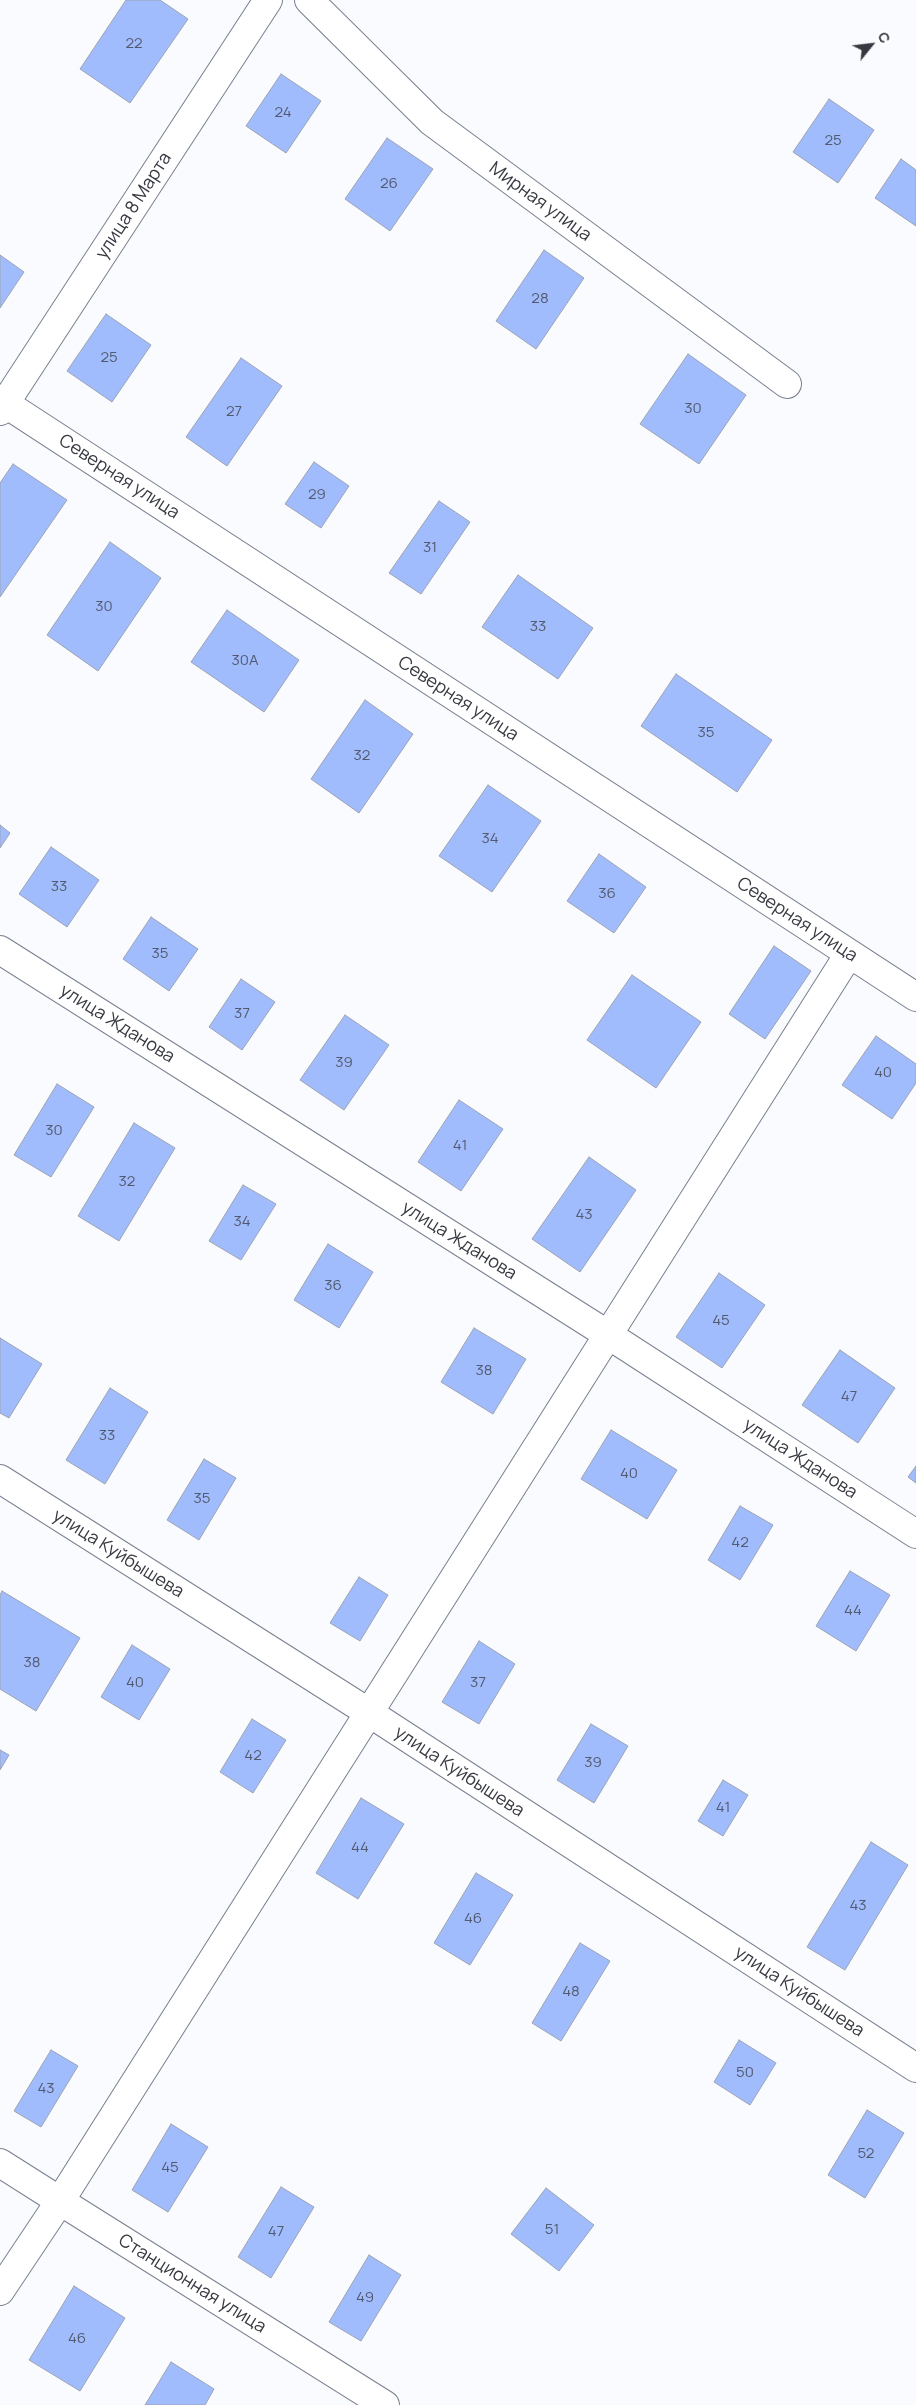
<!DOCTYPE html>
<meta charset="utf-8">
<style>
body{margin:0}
#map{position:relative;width:916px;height:2405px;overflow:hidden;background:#f9fbfe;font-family:Manrope,sans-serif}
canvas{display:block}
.north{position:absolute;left:846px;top:20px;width:50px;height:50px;-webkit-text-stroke:4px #fff;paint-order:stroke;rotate:61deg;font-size:14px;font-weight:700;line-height:20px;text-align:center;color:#363940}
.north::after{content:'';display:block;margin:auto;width:18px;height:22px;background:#363940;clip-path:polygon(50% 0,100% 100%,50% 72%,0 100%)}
</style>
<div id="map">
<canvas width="916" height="2405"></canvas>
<div class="north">С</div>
</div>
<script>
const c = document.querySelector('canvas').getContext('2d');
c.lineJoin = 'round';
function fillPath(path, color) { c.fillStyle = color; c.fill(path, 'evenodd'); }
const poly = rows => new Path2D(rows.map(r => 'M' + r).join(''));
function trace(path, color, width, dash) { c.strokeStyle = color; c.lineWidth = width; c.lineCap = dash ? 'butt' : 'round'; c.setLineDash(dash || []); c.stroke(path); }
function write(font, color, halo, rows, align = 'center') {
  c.font = font + ' Manrope,sans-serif'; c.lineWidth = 4; c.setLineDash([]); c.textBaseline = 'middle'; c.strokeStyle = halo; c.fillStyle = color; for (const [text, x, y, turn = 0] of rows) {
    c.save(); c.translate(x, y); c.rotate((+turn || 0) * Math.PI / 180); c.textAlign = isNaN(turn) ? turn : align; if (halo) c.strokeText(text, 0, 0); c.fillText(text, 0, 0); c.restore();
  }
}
const building = poly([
 [126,0,160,0,188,19,130,103,80,69,126,0],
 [281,74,321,101,286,153,246,126,281,74],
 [829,99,874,130,838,183,793,152,829,99],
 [387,138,433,169,390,231,345,199,387,138],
 [901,159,916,170,916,226,875,198,901,159],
 [544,250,584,278,536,349,496,321,544,250],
 [0,255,24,272,0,308,0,255],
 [106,314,151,345,112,402,67,371,106,314],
 [688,354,746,395,699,464,640,424,688,354],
 [241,358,282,386,227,466,186,437,241,358],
 [314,462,349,486,321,528,285,504,314,462],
 [13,464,67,500,0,597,0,483,13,464],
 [439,501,470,522,421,594,389,573,439,501],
 [110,542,161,578,98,671,47,635,110,542],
 [518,575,593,628,558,679,482,627,518,575],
 [227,610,299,660,264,712,191,662,227,610],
 [676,674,772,740,737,792,641,726,676,674],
 [365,700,413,734,359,813,311,779,365,700],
 [488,785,541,821,492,892,439,856,488,785],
 [0,825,10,833,0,848,0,825],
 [51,847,99,880,67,927,19,894,51,847],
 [599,854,646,887,614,933,567,901,599,854],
 [151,917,198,949,169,991,123,959,151,917],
 [774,946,811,971,765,1039,729,1014,774,946],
 [632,975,701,1022,656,1088,587,1040,632,975],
 [241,979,275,1002,242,1050,209,1027,241,979],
 [345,1015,389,1045,344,1110,300,1080,345,1015],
 [876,1036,916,1064,916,1083,892,1119,842,1085,876,1036],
 [57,1084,94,1107,51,1177,14,1155,57,1084],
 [459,1100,503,1129,461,1191,418,1162,459,1100],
 [134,1123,175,1148,119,1241,78,1216,134,1123],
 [589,1157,636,1190,580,1272,532,1239,589,1157],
 [243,1185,276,1204,241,1260,209,1241,243,1185],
 [328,1244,373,1272,339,1328,294,1300,328,1244],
 [719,1273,765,1305,722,1368,676,1337,719,1273],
 [474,1328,526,1359,493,1414,441,1382,474,1328],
 [0,1338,42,1364,9,1418,0,1413,0,1338],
 [840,1350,895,1388,858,1443,802,1405,840,1350],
 [110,1388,148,1412,105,1484,66,1460,110,1388],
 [611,1430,677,1470,647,1519,581,1479,611,1430],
 [204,1459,236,1478,199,1540,167,1520,204,1459],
 [916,1466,916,1483,908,1477,916,1466],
 [740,1506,773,1525,740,1580,708,1560,740,1506],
 [850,1571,890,1595,856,1651,816,1626,850,1571],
 [359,1577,388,1595,360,1641,330,1623,359,1577],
 [2,1591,80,1638,36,1711,0,1689,0,1595,2,1591],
 [479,1641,515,1664,479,1724,442,1702,479,1641],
 [132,1645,170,1669,139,1720,101,1697,132,1645],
 [252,1719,286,1740,253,1793,220,1772,252,1719],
 [591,1724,628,1746,594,1803,557,1780,591,1724],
 [0,1750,9,1755,0,1770,0,1750],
 [723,1780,748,1795,723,1836,698,1821,723,1780],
 [361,1798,404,1824,358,1899,316,1873,361,1798],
 [871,1842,908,1865,845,1970,807,1947,871,1842],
 [476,1873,513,1895,470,1965,434,1943,476,1873],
 [580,1943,610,1961,561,2041,532,2023,580,1943],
 [739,2040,776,2063,750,2105,714,2082,739,2040],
 [51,2050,78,2066,41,2127,14,2111,51,2050],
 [867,2110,904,2133,865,2198,828,2175,867,2110],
 [171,2124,208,2147,168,2212,132,2190,171,2124],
 [281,2187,314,2207,271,2278,238,2257,281,2187],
 [546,2188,594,2225,559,2271,511,2234,546,2188],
 [369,2255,401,2275,361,2341,329,2322,369,2255],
 [74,2286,125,2318,80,2391,29,2360,74,2286],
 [171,2362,214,2389,205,2405,145,2405,171,2362]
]);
fillPath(building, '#a1bcfd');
trace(building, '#9ca3b3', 1);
const minor = poly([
 [309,0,432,122,787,384],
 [0,400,916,997],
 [0,411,268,0],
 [0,950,610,1336,916,1534],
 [0,1479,368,1712,916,2068],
 [0,2163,60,2201,849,954]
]);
const secondary = poly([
 [0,2291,60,2201,385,2405]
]);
trace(minor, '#787f8e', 30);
trace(secondary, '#787f8e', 30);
trace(minor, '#fff', 28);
trace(secondary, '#fff', 28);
write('15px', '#515a6f', null, [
 ["22",134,44],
 ["24",283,113],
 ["25",833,141],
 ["26",389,184],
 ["28",540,299],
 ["25",109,358],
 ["30",693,409],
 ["27",234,412],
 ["29",317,495],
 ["31",430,548],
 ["30",104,607],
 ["33",538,627],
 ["30А",245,661],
 ["35",706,733],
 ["32",362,756],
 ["34",490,839],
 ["33",59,887],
 ["36",607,894],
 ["35",160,954],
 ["37",242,1014],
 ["39",344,1063],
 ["40",883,1073],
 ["30",54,1131],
 ["41",460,1146],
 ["32",127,1182],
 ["43",584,1215],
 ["34",242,1222],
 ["36",333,1286],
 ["45",721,1321],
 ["38",484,1371],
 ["47",849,1397],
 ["33",107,1436],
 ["40",629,1474],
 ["35",202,1499],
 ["42",740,1543],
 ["44",853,1611],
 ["38",32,1663],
 ["40",135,1683],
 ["37",478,1683],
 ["42",253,1756],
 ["39",593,1763],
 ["41",723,1808],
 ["44",360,1848],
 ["43",858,1906],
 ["46",473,1919],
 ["48",571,1992],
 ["50",745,2073],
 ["43",46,2089],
 ["52",866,2154],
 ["45",170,2168],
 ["51",552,2230],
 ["47",276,2232],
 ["49",365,2298],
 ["46",77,2339]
]);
write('18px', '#363940', '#fff', [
 ["Мирная улица",540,202,36],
 ["улица 8 Марта",134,206,-57],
 ["Северная улица",119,477,33],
 ["Северная улица",458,699,33],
 ["Северная улица",797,920,33],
 ["улица Жданова",117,1024,32],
 ["улица Жданова",459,1241,32],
 ["улица Жданова",800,1459,33],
 ["улица Куйбышева",118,1554,32],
 ["улица Куйбышева",459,1772,33],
 ["улица Куйбышева",799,1992,33],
 ["Станционная улица",192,2284,32]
]);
</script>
